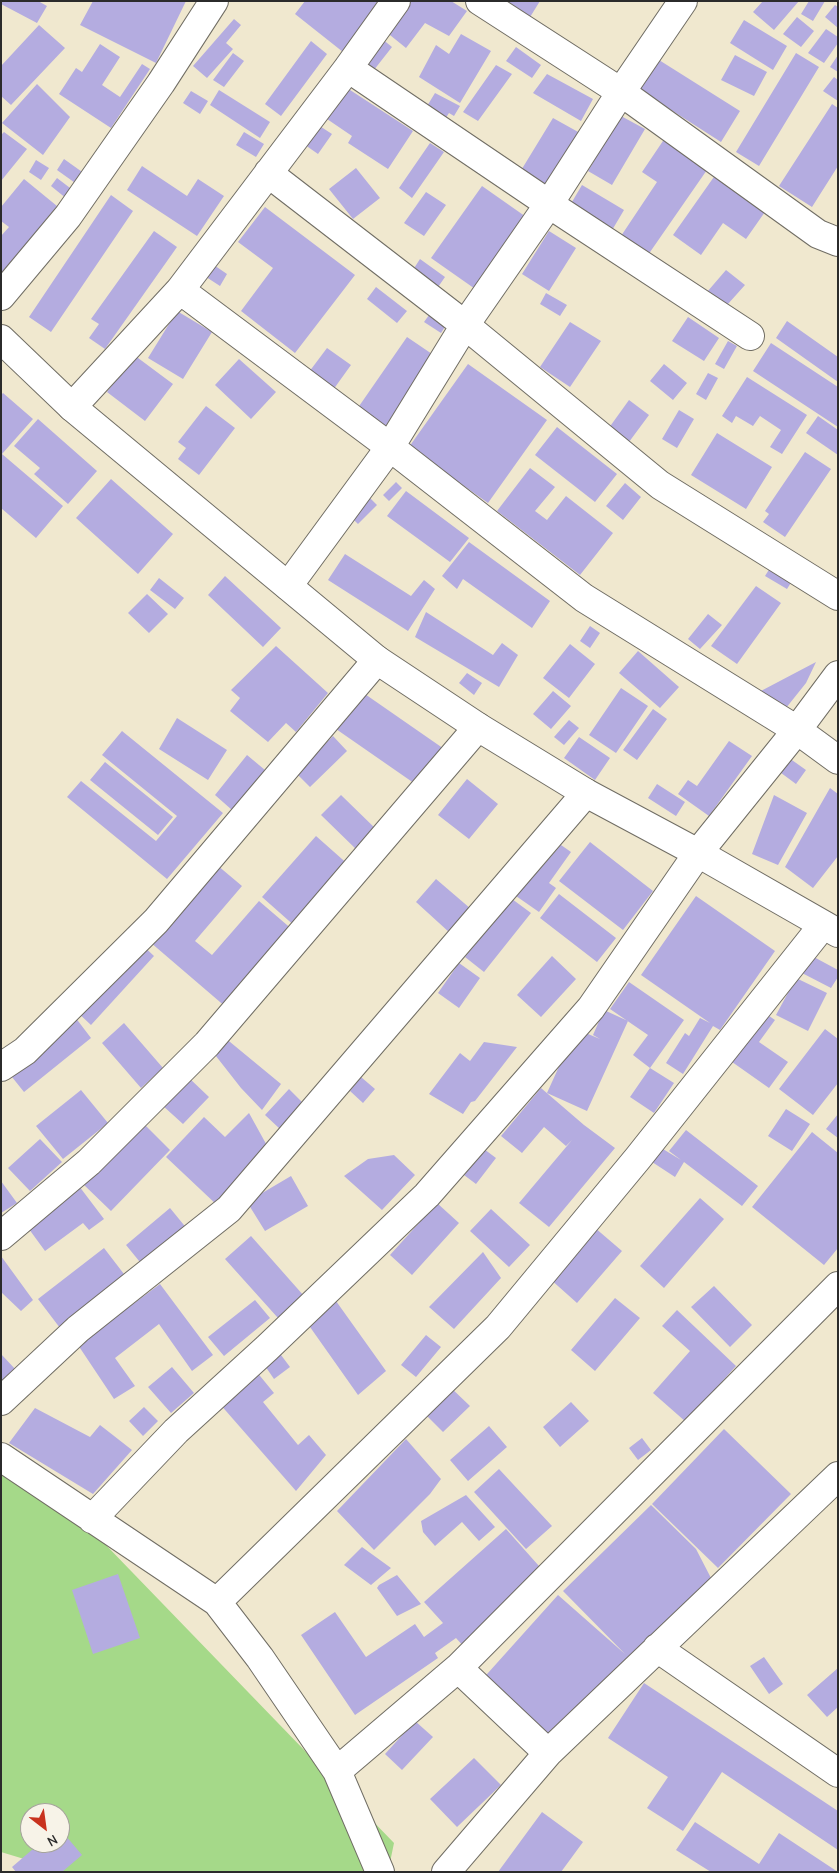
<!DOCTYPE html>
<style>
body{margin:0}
#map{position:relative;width:839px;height:1873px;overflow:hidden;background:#f0e8cf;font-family:"Comic Neue",sans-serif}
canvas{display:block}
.frame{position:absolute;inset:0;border:2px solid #2b2b2b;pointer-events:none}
.north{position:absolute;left:20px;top:1803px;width:50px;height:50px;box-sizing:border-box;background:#f7f3e8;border:1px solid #a5a39c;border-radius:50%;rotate:150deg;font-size:14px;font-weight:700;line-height:20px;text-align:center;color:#2b2b2b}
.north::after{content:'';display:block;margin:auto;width:18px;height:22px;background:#c8321e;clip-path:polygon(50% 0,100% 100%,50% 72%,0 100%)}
</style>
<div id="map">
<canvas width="839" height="1873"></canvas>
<div class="frame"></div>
<div class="north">N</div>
</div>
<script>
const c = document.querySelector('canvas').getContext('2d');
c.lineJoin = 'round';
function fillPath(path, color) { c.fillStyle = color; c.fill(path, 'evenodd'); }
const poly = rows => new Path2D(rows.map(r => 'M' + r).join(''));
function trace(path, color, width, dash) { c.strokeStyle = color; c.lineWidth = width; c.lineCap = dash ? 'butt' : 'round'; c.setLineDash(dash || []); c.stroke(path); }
fillPath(poly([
 [1,1452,16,1452,394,1843,388,1872,67,1872,1,1852],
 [30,1813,60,1813,60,1843,30,1843]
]), '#a5d989');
fillPath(poly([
 [1,1,38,1,47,6,37,23,1,4],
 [93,1,186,1,156,63,80,25],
 [305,1,384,1,343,52,295,14],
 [411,1,451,1,467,11,449,36,425,23,406,48,385,31],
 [494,1,540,1,527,22],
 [763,1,799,1,774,30,753,12],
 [809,1,825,1,813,21,801,14],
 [835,5,838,7,838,28,825,17],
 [797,17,814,31,801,47,783,34],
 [234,19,241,25,226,43,233,49,207,78,193,66],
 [744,20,787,46,773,70,730,43],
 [39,25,65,48,11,105,1,96,1,66],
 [826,29,838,37,838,43,824,63,808,53],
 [376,34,392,47,370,75,354,62],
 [461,34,491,51,460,103,419,77,436,45,449,54],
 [311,41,327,54,281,116,265,104],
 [100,44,120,57,102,85,120,97,142,64,150,69,111,128,59,94,76,68,82,72],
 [516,47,541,65,532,78,506,61],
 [233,53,244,61,224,87,213,80],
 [796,53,819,67,759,166,736,152],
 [735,55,767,72,754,96,721,80],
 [838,55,838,72,830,67],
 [659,60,740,111,721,142,640,90],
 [496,65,512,74,478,121,463,112],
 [547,74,593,99,581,121,533,93],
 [834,77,838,80,838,101,823,91],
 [37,84,70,117,43,155,2,123],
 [347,88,413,131,388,169,348,143,352,136,327,119],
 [219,90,270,122,260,138,210,105],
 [191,91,208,101,200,114,183,103],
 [435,93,460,106,454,116,449,113,443,122,424,111],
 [832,104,838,108,838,166,812,207,779,186],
 [621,116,645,129,612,185,588,171],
 [553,118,580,133,544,192,517,177],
 [312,121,332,134,318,154,298,140],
 [4,132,27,149,1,181,1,135],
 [244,132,264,144,256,157,236,145],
 [665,138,709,167,648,255,621,236,657,182,642,172],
 [430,143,444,152,412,198,399,188],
 [64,159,85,174,78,185,57,170],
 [36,160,49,168,41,180,29,172],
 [142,166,187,196,198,179,224,196,197,236,127,190],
 [356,168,380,198,353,219,329,189],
 [716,174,767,209,746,239,723,223,701,255,673,235],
 [57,178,74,191,67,199,51,186],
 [24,179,57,206,1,275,1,236,9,227,1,221,1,207],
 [582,185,624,210,608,237,566,212],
 [482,186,529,219,478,291,431,258],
 [426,192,446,205,424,236,404,223],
 [111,195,133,211,51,332,29,317],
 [265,207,355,275,295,353,241,311,273,268,238,242],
 [154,231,177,247,105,349,89,338,99,324,91,319],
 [549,231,576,248,549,291,522,274],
 [420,259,445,277,436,290,411,273],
 [208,261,227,274,220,286,200,273],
 [726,270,745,285,719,314,701,299],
 [376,287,407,311,397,323,367,299],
 [546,293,567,305,560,316,540,304],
 [177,311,212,332,183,379,148,358],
 [432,311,448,322,441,333,424,322],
 [688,317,719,338,704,361,672,341],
 [787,321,838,357,838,382,776,338],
 [570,322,601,341,570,387,540,367],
 [407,337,435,356,383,431,355,412],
 [728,341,737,346,724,369,715,364],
 [771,343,838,387,838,427,753,371],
 [327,348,351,365,333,390,309,372],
 [134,355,173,384,145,421,107,392],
 [239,359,276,392,251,419,215,385],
 [468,364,547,420,488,503,409,447],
 [664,364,687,383,673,400,650,381],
 [708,373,718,378,706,400,696,394],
 [747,377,807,415,782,454,770,447,781,430,760,416,753,426,736,416,732,423,722,416],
 [3,393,33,419,2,454,63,506,36,538,1,508,1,395],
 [629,400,649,415,626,446,606,432],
 [206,406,235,428,199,475,178,459,186,448,178,442],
 [679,410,694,419,677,448,662,439],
 [818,416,838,430,838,455,806,433],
 [38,419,97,471,68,504,34,474,40,468,14,446],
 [557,427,617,474,595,502,535,455],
 [717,433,772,467,746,509,691,475],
 [805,452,831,469,785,537,763,522,769,514,765,511],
 [530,468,555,487,535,511,547,520,566,496,613,533,580,575,497,511],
 [111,479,173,534,138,574,76,518],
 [396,482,402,488,389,501,383,495],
 [625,483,641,497,623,520,606,506],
 [406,491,469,538,450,562,387,516],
 [367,495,377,505,358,524,347,513],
 [469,542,550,601,532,628,463,579,457,589,442,576],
 [345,554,411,596,424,580,435,589,408,631,328,580],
 [770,568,792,581,787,589,765,576],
 [225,576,281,628,263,647,208,595],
 [159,578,184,598,175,609,150,590],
 [756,586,781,603,737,664,711,646],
 [147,594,168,614,149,633,128,613],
 [426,612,493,655,502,643,518,655,499,687,415,637],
 [708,614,722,625,700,649,688,639],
 [590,626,600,633,590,648,580,641],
 [570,644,595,664,569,698,543,678],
 [276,646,328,693,296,732,286,723,268,742,230,711,240,698,231,690],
 [638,651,679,687,660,708,619,673],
 [816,662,806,683,782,713,759,692],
 [467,673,482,683,474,695,459,683],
 [621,688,648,706,616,753,589,735],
 [553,691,571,706,551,729,533,714],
 [362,692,447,751,421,788,336,729],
 [653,709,667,719,637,760,623,750],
 [177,718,227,750,208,780,159,749],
 [569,720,579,728,564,745,554,737],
 [122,731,223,813,167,879,67,797,81,781,156,841,177,816,102,755],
 [333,736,347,751,310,787,296,773],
 [579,737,610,758,595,780,564,758],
 [729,741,752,756,709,816,678,794,688,780,697,786],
 [782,753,806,770,796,784,773,767],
 [247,755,265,770,232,810,215,795],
 [105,762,173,817,158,835,90,780],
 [467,779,498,804,469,839,438,815],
 [657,784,685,802,676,816,648,798],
 [830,788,838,794,838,856,813,888,785,867],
 [341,795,379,832,360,853,321,815],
 [774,795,807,813,778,865,752,854],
 [316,836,351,867,297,928,262,897],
 [590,842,653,891,623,930,559,881],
 [561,845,571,852,549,883,556,888,539,912,516,896],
 [217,865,242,886,195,941,212,955,259,901,294,931,227,1008,150,942],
 [436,879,471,909,450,933,416,902],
 [559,894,616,938,597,962,540,918],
 [696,896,775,951,720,1030,713,1026,683,1074,666,1063,685,1033,689,1036,700,1018,710,1023,641,975],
 [512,899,531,913,484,972,465,957],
 [138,941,154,956,91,1025,75,1010],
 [552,956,576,979,541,1017,517,995],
 [812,956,838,970,838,977,831,988,802,973],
 [459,963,480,978,459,1008,438,993],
 [796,978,827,993,808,1031,776,1015],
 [629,982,684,1020,650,1068,633,1055,648,1035,610,1009],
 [759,1009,775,1020,759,1042,788,1062,769,1088,725,1057],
 [604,1010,628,1021,587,1111,547,1093,576,1029,600,1039,593,1035],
 [75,1017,91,1038,24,1092,8,1072],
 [124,1023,163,1068,141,1088,102,1043],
 [825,1029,838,1039,838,1083,813,1115,779,1089],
 [224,1037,281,1084,262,1110,241,1088,212,1051],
 [484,1042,517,1047,475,1101,471,1102,463,1114,429,1094,460,1053,470,1061],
 [650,1068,674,1083,654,1113,630,1097],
 [188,1077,209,1097,183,1124,162,1105],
 [361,1077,375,1089,363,1103,350,1091],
 [541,1088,584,1125,615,1148,549,1227,519,1203,572,1140,566,1146,544,1127,522,1153,501,1136],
 [289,1089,304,1104,280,1129,265,1115],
 [81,1090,108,1123,63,1159,36,1126],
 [786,1109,810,1124,792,1151,768,1136],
 [249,1113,270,1151,218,1206,166,1157,204,1117,225,1137],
 [838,1114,838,1138,826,1129],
 [143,1123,170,1150,111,1211,83,1184],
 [686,1130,758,1186,742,1206,684,1162,675,1177,649,1160,658,1146,681,1160,669,1151],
 [812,1132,838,1153,838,1248,824,1265,752,1207],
 [40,1139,62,1162,30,1191,8,1168],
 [484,1149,496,1158,476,1184,464,1175],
 [394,1155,415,1175,382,1210,344,1176,368,1159],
 [291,1176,308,1206,265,1231,247,1202],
 [1,1181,17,1203,1,1213],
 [79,1186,104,1219,89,1230,83,1223,45,1251,26,1225],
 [700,1198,724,1219,664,1288,640,1266],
 [437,1203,459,1223,412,1275,390,1255],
 [170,1208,188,1230,144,1267,126,1245],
 [491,1209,530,1245,509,1267,470,1231],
 [594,1227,622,1251,577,1303,549,1278],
 [251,1236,304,1296,278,1318,225,1259],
 [104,1248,127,1278,60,1328,38,1299],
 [483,1252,501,1278,454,1329,429,1307],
 [1,1256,33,1300,21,1311,1,1292],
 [160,1284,213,1355,192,1371,159,1324,115,1358,135,1386,114,1399,78,1345],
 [714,1286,752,1325,730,1347,691,1307],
 [615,1298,640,1318,595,1371,571,1350],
 [255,1300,270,1318,224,1356,208,1337],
 [336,1301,386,1371,358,1395,310,1327],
 [677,1310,736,1366,686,1422,653,1393,690,1351,662,1326],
 [426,1335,441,1347,416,1377,401,1365],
 [278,1351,290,1367,274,1379,263,1363],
 [1,1354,16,1370,1,1384],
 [172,1367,194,1393,171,1413,148,1387],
 [256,1371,274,1393,263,1402,298,1445,309,1435,326,1455,296,1491,219,1403],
 [447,1384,470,1406,443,1432,421,1410],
 [571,1402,589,1421,560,1447,543,1427],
 [144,1407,158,1421,143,1436,129,1421],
 [35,1408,90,1437,100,1425,132,1450,93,1494,9,1443],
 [489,1426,507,1447,468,1481,450,1460],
 [724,1429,791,1494,718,1568,652,1504],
 [642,1438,651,1450,638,1460,629,1448],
 [406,1439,441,1479,430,1494,374,1550,337,1511],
 [499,1469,552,1526,526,1549,474,1492],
 [466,1495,495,1527,479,1541,462,1522,435,1546,423,1532,421,1521],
 [651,1505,696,1549,711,1578,550,1746,479,1683,558,1595,625,1654,563,1591],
 [506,1529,547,1575,465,1648,456,1638,435,1653,438,1658,355,1715,301,1635,335,1612,366,1657,415,1624,424,1637,443,1623,424,1602],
 [362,1547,391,1568,371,1585,344,1565],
 [118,1574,140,1638,93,1654,72,1590],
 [397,1575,421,1604,397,1616,377,1588,379,1585],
 [764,1657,783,1684,769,1694,750,1666],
 [838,1668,838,1707,827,1717,807,1695],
 [644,1683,838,1811,838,1850,722,1772,683,1831,647,1808,668,1777,608,1738],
 [415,1721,433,1737,402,1770,385,1754],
 [474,1758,501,1785,457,1827,430,1799],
 [542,1812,583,1842,561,1872,498,1872],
 [695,1822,759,1864,779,1833,838,1872,711,1872,676,1850],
 [60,1829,82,1855,62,1872,16,1872,12,1867,40,1843,60,1843]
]), '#b4ace0');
const minor = poly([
 [480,1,621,92,818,234,838,242],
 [348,68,549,204,750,336],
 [268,173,465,325,660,485,838,596],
 [180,290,390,447,584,598,797,730,838,760],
 [1,296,68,216,161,83,214,1],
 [72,407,180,290,348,68,396,1],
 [288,586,390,447,465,325,549,204,621,92,683,1],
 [1,1067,25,1051,156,921,377,660],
 [1,1236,89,1162,207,1044,478,727],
 [1,1401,78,1329,229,1209,586,793],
 [1,1457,217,1602,260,1658,337,1771,380,1872],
 [92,1519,176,1431,267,1348,427,1195,591,1008,698,853,797,730,838,675],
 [217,1602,498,1327,638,1158,823,925],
 [657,1648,838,1773],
 [458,1668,548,1753],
 [337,1771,458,1668,838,1286],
 [446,1872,548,1753,838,1476]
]);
const tertiary = poly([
 [1,339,72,407,377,660,478,727,586,793,698,853,838,933]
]);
trace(minor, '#706d64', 30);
trace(tertiary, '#706d64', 30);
trace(minor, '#fff', 28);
trace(tertiary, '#fff', 28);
</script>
